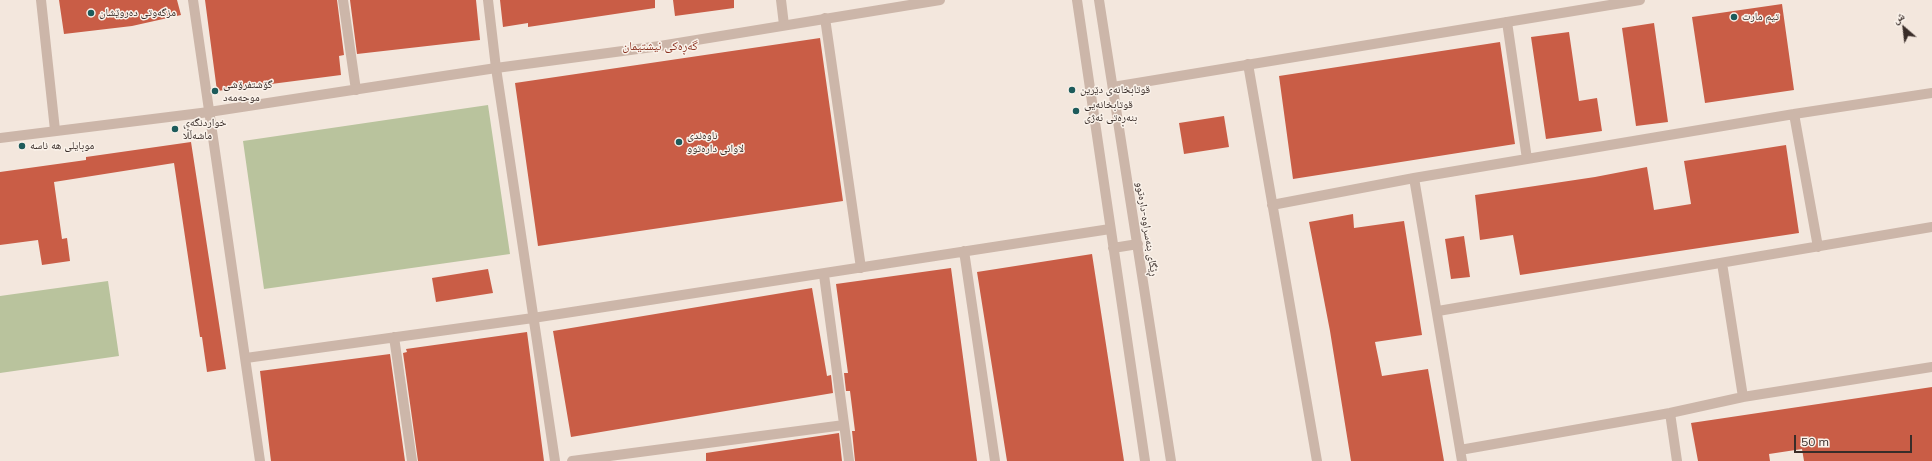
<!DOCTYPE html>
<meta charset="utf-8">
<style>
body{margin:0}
#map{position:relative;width:1932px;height:461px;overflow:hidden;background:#f3e7dd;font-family:Mulish,"Noto Naskh Arabic",sans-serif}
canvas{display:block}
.north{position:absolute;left:1884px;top:8px;width:40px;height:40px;-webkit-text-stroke:3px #faf2ea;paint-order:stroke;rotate:332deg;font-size:11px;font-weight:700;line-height:16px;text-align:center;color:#392d29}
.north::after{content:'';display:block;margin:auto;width:14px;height:18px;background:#392d29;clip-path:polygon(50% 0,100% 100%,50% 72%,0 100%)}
.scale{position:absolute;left:1794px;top:435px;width:118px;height:18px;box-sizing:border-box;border:2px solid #392d29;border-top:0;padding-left:5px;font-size:12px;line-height:14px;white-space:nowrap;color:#392d29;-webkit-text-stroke:3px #faf2ea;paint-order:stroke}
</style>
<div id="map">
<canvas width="1932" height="461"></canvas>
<div class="north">ش</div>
<div class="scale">50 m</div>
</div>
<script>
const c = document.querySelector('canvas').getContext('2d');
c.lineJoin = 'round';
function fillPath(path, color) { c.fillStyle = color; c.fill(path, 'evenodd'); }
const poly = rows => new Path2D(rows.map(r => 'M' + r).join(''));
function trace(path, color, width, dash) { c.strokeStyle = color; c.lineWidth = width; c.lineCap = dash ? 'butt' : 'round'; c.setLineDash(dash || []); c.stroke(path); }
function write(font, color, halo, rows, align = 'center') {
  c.font = font + ' Mulish,"Noto Naskh Arabic",sans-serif'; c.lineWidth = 3; c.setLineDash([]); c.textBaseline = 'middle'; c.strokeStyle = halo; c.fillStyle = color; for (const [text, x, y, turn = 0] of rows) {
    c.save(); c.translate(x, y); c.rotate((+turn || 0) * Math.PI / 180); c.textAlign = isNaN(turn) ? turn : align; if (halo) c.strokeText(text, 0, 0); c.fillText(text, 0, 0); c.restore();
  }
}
fillPath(poly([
 [488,105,510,254,264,289,243,141],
 [108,281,119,356,0,373,0,296]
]), '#b9c39d');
fillPath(poly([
 [59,0,177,0,181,15,132,26,64,34],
 [205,0,337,0,344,55,339,56,341,75,217,91],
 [350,0,476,0,480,40,357,54],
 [500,0,655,0,655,8,528,27,528,23,503,27],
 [673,0,734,0,734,8,675,16],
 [1782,4,1794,90,1705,103,1692,17],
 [1654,23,1668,122,1636,126,1622,28],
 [1569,32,1579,101,1597,98,1602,131,1546,139,1531,37],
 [820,38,843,201,538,246,515,83],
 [1500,42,1515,144,1293,179,1279,76],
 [1224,116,1229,147,1184,154,1179,123],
 [191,142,226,369,207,372,202,337,200,337,174,163,54,182,62,239,67,238,70,261,42,265,38,240,0,245,0,172,86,160,86,157],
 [1786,145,1799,233,1520,275,1513,235,1480,240,1475,195,1595,177,1647,167,1654,210,1691,204,1684,161],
 [1353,214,1354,228,1404,221,1422,335,1375,342,1382,376,1428,369,1444,461,1351,461,1330,331,1309,222],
 [1464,236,1470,277,1451,279,1445,239],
 [1092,254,1124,461,1007,461,977,272],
 [951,268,977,461,855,461,852,431,855,431,850,391,846,391,844,373,848,373,836,284],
 [488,269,493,293,436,302,432,278],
 [812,288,827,376,831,375,833,393,571,437,553,331],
 [527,332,544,461,418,461,403,353,407,352,406,349],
 [390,354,405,461,271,461,260,371],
 [1932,387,1932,461,1804,461,1802,449,1769,454,1770,461,1698,461,1691,423],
 [839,433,842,461,706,461,706,453]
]), '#c95d46');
trace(poly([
 [41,0,55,130],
 [193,0,260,461],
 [343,0,356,90],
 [488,0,496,68,555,461],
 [781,0,784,25],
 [825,18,861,268],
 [1507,22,1527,159],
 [1248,64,1317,461],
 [1794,114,1818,247],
 [1414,178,1462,461],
 [1272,205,1414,178,1794,114,1932,93],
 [964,251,995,461],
 [1722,263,1743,397],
 [824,275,849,461],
 [1438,311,1932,227],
 [394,337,412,461],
 [246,358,533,318,1110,229],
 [1670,413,1677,461],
 [1460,450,1670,413,1743,397,1932,367],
 [572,461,844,425]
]), '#ccb6a9', 10);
trace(poly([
 [1077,0,1145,461],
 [1099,0,1171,461],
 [1113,87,1640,0],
 [0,138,209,112,496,68,660,46,940,0],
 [1113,248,1138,244]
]), '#ccb6a9', 10);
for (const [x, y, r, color] of [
 [91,13,4,"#1d5b5b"],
 [1734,17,4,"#1d5b5b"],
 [1072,90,4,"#1d5b5b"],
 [215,91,4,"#1d5b5b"],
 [1076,111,4,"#1d5b5b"],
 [175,129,4,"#1d5b5b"],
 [679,142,4,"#1d5b5b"],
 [22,146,4,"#1d5b5b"]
]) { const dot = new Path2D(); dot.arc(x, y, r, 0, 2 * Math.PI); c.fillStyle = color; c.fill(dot); trace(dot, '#faf2ea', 1.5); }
write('11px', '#392d29', '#faf2ea', [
 ["مزگەوتی دەروێشان",99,13],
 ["تیم مارت",1742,17],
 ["گۆشتفرۆشی",223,85],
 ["موحەمەد",223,98],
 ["قوتابخانەى دێرین",1080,90],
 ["قوتابخانەیی",1084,105],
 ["بنەڕەتی ئەژی",1084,118],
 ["خواردنگەی",183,123],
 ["ماشەڵڵا",183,136],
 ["ناوەندی",687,136],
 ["لاوانی دارەتوو",687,149],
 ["موبایلی هه ناسه",30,146]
], 'left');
write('11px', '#392d29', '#faf2ea', [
 ["ڕێگای بنەسراوە-دارەتوو",1147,229,81]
]);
write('12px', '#8a3220', '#faf2ea', [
 ["گەڕەکی نیشتیمان",660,46]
]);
</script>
